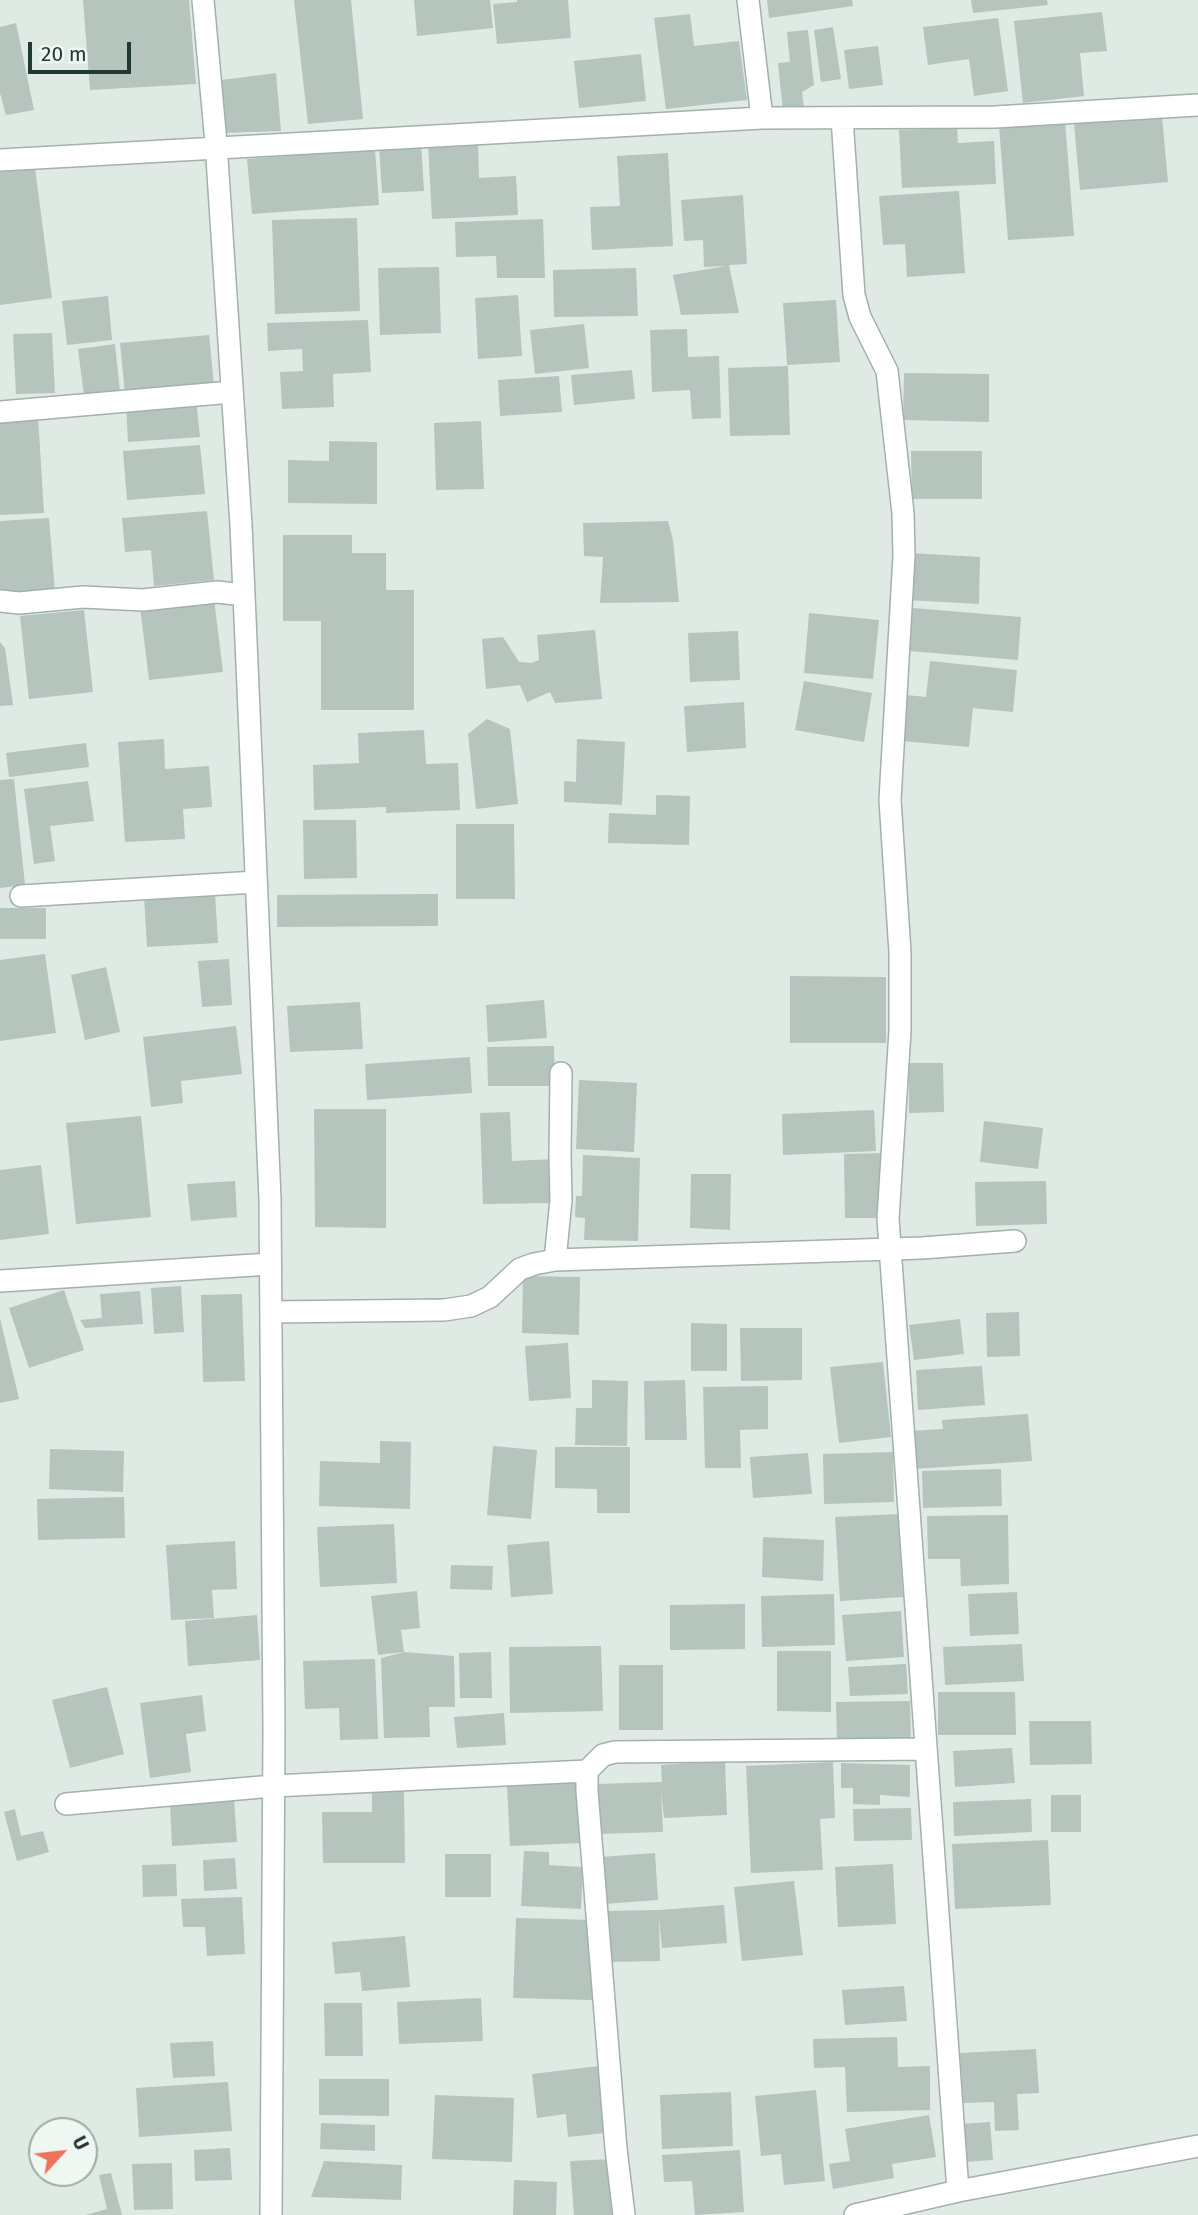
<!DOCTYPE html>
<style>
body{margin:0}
#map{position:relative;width:1198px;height:2215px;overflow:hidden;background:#dfeae4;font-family:"Fira Sans",sans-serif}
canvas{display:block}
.north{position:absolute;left:28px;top:2117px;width:70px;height:70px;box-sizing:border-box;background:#eff7f2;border:2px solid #9daba4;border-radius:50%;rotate:63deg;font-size:19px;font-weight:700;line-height:28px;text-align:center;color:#213930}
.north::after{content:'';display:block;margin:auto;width:24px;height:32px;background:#ec725b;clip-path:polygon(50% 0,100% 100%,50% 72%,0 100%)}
.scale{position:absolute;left:28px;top:42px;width:103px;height:32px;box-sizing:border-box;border:4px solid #213930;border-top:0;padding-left:9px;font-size:21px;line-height:24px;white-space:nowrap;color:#213930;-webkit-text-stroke:5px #eff7f2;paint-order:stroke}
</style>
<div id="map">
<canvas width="1198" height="2215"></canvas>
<div class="north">U</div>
<div class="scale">20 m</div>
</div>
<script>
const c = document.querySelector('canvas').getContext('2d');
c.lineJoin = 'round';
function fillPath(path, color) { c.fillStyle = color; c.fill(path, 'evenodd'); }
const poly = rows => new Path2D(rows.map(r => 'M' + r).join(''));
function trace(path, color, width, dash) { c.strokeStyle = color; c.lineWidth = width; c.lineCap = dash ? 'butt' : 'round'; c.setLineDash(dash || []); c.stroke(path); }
fillPath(poly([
 [83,0,189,0,196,84,90,90],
 [294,0,351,0,363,119,308,124],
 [414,0,490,0,493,28,417,36],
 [517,0,568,0,571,38,497,44,493,4,517,2],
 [767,0,852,0,853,6,769,18],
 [971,0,1047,0,1048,5,973,13],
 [1102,12,1107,51,1080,53,1084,96,1023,103,1014,21],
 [690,14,694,46,739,41,747,100,666,109,654,18],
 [998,18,1008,91,974,96,969,59,928,65,923,27],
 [16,23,34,110,6,115,0,93,0,27],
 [833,27,841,79,821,82,814,30],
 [808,30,814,85,802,92,804,108,783,111,778,63,790,62,787,32],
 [878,46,883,85,849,89,844,50],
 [641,54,646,101,579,108,574,61],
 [276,73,281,131,224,133,222,80],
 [1162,116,1168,182,1080,190,1074,123],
 [1065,121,1074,236,1008,240,999,126],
 [957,128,958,143,994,141,996,184,902,188,899,130],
 [478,141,479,178,516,176,518,215,432,219,428,144],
 [421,143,424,191,382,193,379,145],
 [375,149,379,205,252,214,247,159],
 [668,153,673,246,592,250,590,207,620,206,617,156],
 [35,168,52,298,0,305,0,172],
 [959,191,965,273,907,277,905,244,883,245,879,196],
 [743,195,747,264,729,265,739,313,681,315,673,275,726,266,704,267,703,240,684,241,681,200],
 [357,218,360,311,275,314,272,220],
 [543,219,545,278,497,278,496,256,456,257,455,222],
 [439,267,441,333,380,335,378,268],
 [636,268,638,316,554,317,553,270],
 [518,295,522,356,478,359,475,298],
 [108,296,112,340,67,345,62,301],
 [836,300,840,362,787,365,783,303],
 [368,320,371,372,333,374,334,407,282,409,280,372,303,371,302,349,268,351,267,323],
 [584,324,589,368,535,374,530,330],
 [687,329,688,357,719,356,721,418,692,419,690,390,652,392,650,330],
 [52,333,55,393,16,394,13,334],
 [209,335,214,385,125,394,120,343],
 [115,344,120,391,84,396,78,349],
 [788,366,790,435,730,436,728,368],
 [632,370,635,399,574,405,571,375],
 [904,373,989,374,989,422,903,420],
 [559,376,562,412,500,416,498,380],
 [196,399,200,437,128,442,126,404],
 [38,416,44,513,0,515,0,418],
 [481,421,484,489,436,490,434,423],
 [329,441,377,442,377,504,288,503,288,460,329,461],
 [200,445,205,494,127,500,123,451],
 [911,451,982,451,982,499,912,499],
 [207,511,214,580,154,586,151,550,125,552,122,518],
 [49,518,55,591,0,594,0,521],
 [668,521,673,540,679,602,600,603,603,557,584,556,583,523],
 [283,535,352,535,352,553,386,553,386,590,414,590,414,710,321,710,321,621,283,621],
 [910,553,980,557,979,604,908,600],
 [214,599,223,672,149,680,140,607],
 [913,608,1021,617,1018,660,909,651],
 [84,610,93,692,29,699,20,616],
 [809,613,879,620,873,679,804,673],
 [595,630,602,699,555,703,550,692,527,702,520,685,486,689,482,639,503,637,519,662,532,663,539,660,537,635],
 [738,631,740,680,690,682,688,633],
 [0,642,5,648,13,705,0,706],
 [930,661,1017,670,1013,712,973,708,969,747,902,741,906,695,926,697],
 [804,681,872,693,864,742,795,730],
 [744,702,746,748,687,752,684,706],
 [487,719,510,729,518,804,476,809,468,734],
 [424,730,426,764,458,763,460,810,386,813,386,807,314,810,313,765,359,763,358,733],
 [164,739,165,769,209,766,212,807,183,809,185,839,125,842,118,742],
 [577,739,625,742,622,805,564,802,564,781,576,782],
 [86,743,89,767,9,777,6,753],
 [14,779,25,885,0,888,0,780],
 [88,781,94,821,50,826,55,861,34,864,24,789],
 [656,795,690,796,689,845,608,843,609,813,656,815],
 [303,820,356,820,357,878,304,879],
 [456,824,514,824,515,899,456,899],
 [215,893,218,943,147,947,144,897],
 [438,894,438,926,277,927,277,895],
 [0,908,46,908,46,939,0,939],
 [45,954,56,1033,0,1041,0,960],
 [229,959,232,1005,202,1007,198,961],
 [106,967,120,1032,85,1040,71,975],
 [790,976,886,977,886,1043,790,1043],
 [544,1000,547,1038,488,1042,486,1005],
 [360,1002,363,1049,290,1052,287,1006],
 [236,1026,242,1074,181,1081,183,1103,151,1107,143,1037],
 [554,1046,555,1086,488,1086,487,1047],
 [470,1057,472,1093,367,1100,365,1064],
 [909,1063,943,1063,944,1112,909,1113],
 [579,1080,637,1083,634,1152,576,1149],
 [314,1109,386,1109,386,1228,315,1227],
 [874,1110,876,1151,783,1155,782,1114],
 [510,1112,512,1161,554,1159,555,1203,483,1204,480,1113],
 [141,1116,151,1217,76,1224,66,1123],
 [984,1121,1043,1128,1038,1169,980,1162],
 [884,1153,885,1218,845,1218,844,1154],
 [583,1155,640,1158,638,1241,584,1240,585,1218,575,1217,576,1196,582,1196],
 [41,1165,49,1234,0,1240,0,1170],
 [691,1174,731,1174,730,1230,690,1228],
 [235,1181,237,1217,191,1221,187,1184],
 [1046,1181,1047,1224,976,1226,975,1182],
 [523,1276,580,1277,579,1335,522,1333],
 [181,1286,184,1332,154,1334,151,1288],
 [64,1290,84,1350,29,1368,9,1308],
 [140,1291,143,1324,85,1328,80,1320,102,1318,100,1294],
 [242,1294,245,1381,203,1382,201,1295],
 [1019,1312,1020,1356,987,1357,986,1313],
 [0,1318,19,1399,0,1403],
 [960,1319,964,1354,914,1360,909,1325],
 [691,1323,727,1324,727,1371,691,1371],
 [740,1328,802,1328,802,1380,741,1381],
 [568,1343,571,1398,529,1401,525,1346],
 [883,1362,891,1437,839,1443,830,1367],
 [982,1366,985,1405,918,1410,916,1370],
 [592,1380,628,1381,627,1446,575,1445,576,1408,592,1408],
 [685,1380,687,1440,645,1440,644,1381],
 [768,1386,768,1429,740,1430,741,1468,705,1468,703,1387],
 [1028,1414,1032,1461,914,1469,911,1431,943,1429,942,1420],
 [380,1441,411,1442,410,1509,319,1506,320,1461,380,1463],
 [493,1446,537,1450,531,1519,487,1515],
 [555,1447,630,1447,630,1513,597,1513,597,1489,555,1488],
 [50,1449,124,1451,123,1492,49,1489],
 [893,1452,894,1502,824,1504,823,1454],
 [808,1453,812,1494,753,1498,750,1457],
 [1001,1469,1002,1506,923,1508,922,1471],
 [124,1497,125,1538,38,1540,37,1499],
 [898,1514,903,1597,840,1601,835,1517],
 [1008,1515,1009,1584,961,1586,960,1559,928,1559,927,1516],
 [394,1524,397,1583,320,1587,317,1527],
 [763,1537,824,1540,823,1581,762,1577],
 [235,1541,237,1589,212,1590,214,1618,171,1620,166,1545],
 [549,1541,553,1594,511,1597,507,1545],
 [451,1565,493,1566,492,1590,450,1589],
 [417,1591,420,1628,401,1630,404,1652,454,1656,455,1707,429,1707,430,1737,384,1738,381,1658,404,1652,378,1655,371,1596],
 [1017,1592,1019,1634,970,1636,968,1594],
 [834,1594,835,1645,762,1647,761,1596],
 [745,1604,745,1649,670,1650,670,1605],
 [901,1611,904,1657,846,1661,842,1615],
 [257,1615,260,1660,188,1666,185,1621],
 [1022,1644,1024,1681,945,1685,943,1647],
 [601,1646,603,1711,510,1713,509,1647],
 [777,1651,831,1651,831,1712,777,1711],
 [491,1652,492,1698,460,1698,459,1653],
 [375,1659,378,1739,340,1740,339,1708,305,1709,303,1661],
 [906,1664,908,1694,850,1696,848,1667],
 [619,1665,663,1665,663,1730,619,1730],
 [107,1687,124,1754,70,1768,52,1700],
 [938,1692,1015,1692,1016,1735,938,1735],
 [202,1695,206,1731,186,1734,191,1772,150,1778,140,1703],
 [910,1701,911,1744,837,1744,836,1702],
 [504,1713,506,1745,457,1748,454,1717],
 [1029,1721,1091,1721,1092,1764,1030,1765],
 [1012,1748,1015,1783,955,1787,953,1751],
 [725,1761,727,1815,664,1818,661,1791,663,1832,599,1834,597,1784,662,1782,661,1765],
 [833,1762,835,1818,820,1819,823,1870,751,1873,746,1766],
 [841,1763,910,1765,910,1797,880,1795,880,1805,853,1804,853,1788,841,1788],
 [578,1782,582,1843,510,1846,507,1785],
 [372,1791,404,1791,405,1863,323,1863,322,1812,372,1812],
 [1051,1795,1081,1795,1081,1832,1051,1832],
 [1031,1799,1032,1832,954,1836,953,1802],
 [234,1800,237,1842,172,1846,170,1804],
 [911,1808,912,1840,854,1841,853,1809],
 [15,1809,21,1836,43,1831,49,1852,17,1861,4,1812],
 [1048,1840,1051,1905,955,1909,952,1844],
 [524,1851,549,1852,549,1865,583,1867,581,1909,521,1906],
 [655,1853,658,1900,603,1904,600,1857],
 [445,1854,491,1854,491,1897,445,1897],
 [235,1858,237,1889,204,1891,203,1860],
 [176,1864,177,1896,143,1897,142,1865],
 [893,1864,896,1924,838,1927,835,1867],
 [794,1881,803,1955,742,1961,734,1887],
 [242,1897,245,1954,207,1956,205,1927,183,1927,181,1899],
 [724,1905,727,1943,662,1948,659,1918,660,1961,607,1962,605,1911,659,1910],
 [516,1918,594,1920,592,2000,513,1998],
 [405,1936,410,1987,362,1991,360,1972,335,1974,332,1942],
 [904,1986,907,2021,845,2025,842,1990],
 [481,1998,483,2041,399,2044,397,2002],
 [324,2003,362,2003,363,2056,325,2056],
 [897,2037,898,2067,930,2066,930,2110,847,2112,845,2067,814,2068,813,2039],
 [213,2041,215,2076,173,2078,170,2043],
 [1036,2049,1039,2093,1017,2094,1019,2130,995,2131,994,2102,963,2103,960,2053],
 [599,2066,606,2133,568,2137,566,2114,537,2118,532,2074],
 [319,2079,389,2079,389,2116,319,2115],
 [228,2082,232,2131,139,2137,136,2088],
 [816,2090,825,2181,784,2185,781,2154,761,2156,755,2096],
 [731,2092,733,2146,662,2149,660,2095],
 [435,2095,514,2098,512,2162,432,2159],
 [929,2115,936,2157,892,2164,894,2178,833,2189,829,2164,850,2161,845,2129],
 [990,2122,993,2160,964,2162,960,2124],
 [321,2123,375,2125,375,2151,320,2149],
 [230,2148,232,2180,195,2181,194,2150],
 [740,2150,744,2212,695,2215,692,2181,664,2182,662,2155],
 [612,2159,615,2215,574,2215,570,2161],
 [324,2161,402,2165,401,2200,311,2197],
 [172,2163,173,2209,134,2210,132,2164],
 [111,2173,122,2215,86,2215,107,2209,99,2175],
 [514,2180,557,2182,556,2215,513,2215]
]), '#b5c4bd');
const street = poly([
 [203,0,216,143,241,525,270,1199,274,1730,271,2215],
 [748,0,762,118],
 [842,118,854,295,860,317,887,371,903,513,904,556,890,800,900,952,900,1031,888,1219,958,2191],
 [0,160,762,118,995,117,1198,105],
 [0,412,232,392],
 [0,601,19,603,83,597,143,600,217,592,244,595],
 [21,896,256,882],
 [555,1260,561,1200,560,1157,561,1073],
 [0,1281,270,1264],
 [271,1312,444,1310,471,1306,490,1297,520,1269,534,1264,555,1260,922,1248,1015,1241],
 [66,1804,273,1786,587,1771],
 [624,2215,616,2149,587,1791,587,1771,603,1755,615,1752,925,1749],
 [855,2215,958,2191,1198,2146]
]);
trace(street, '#a2b1aa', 24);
trace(street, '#fff', 21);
</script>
